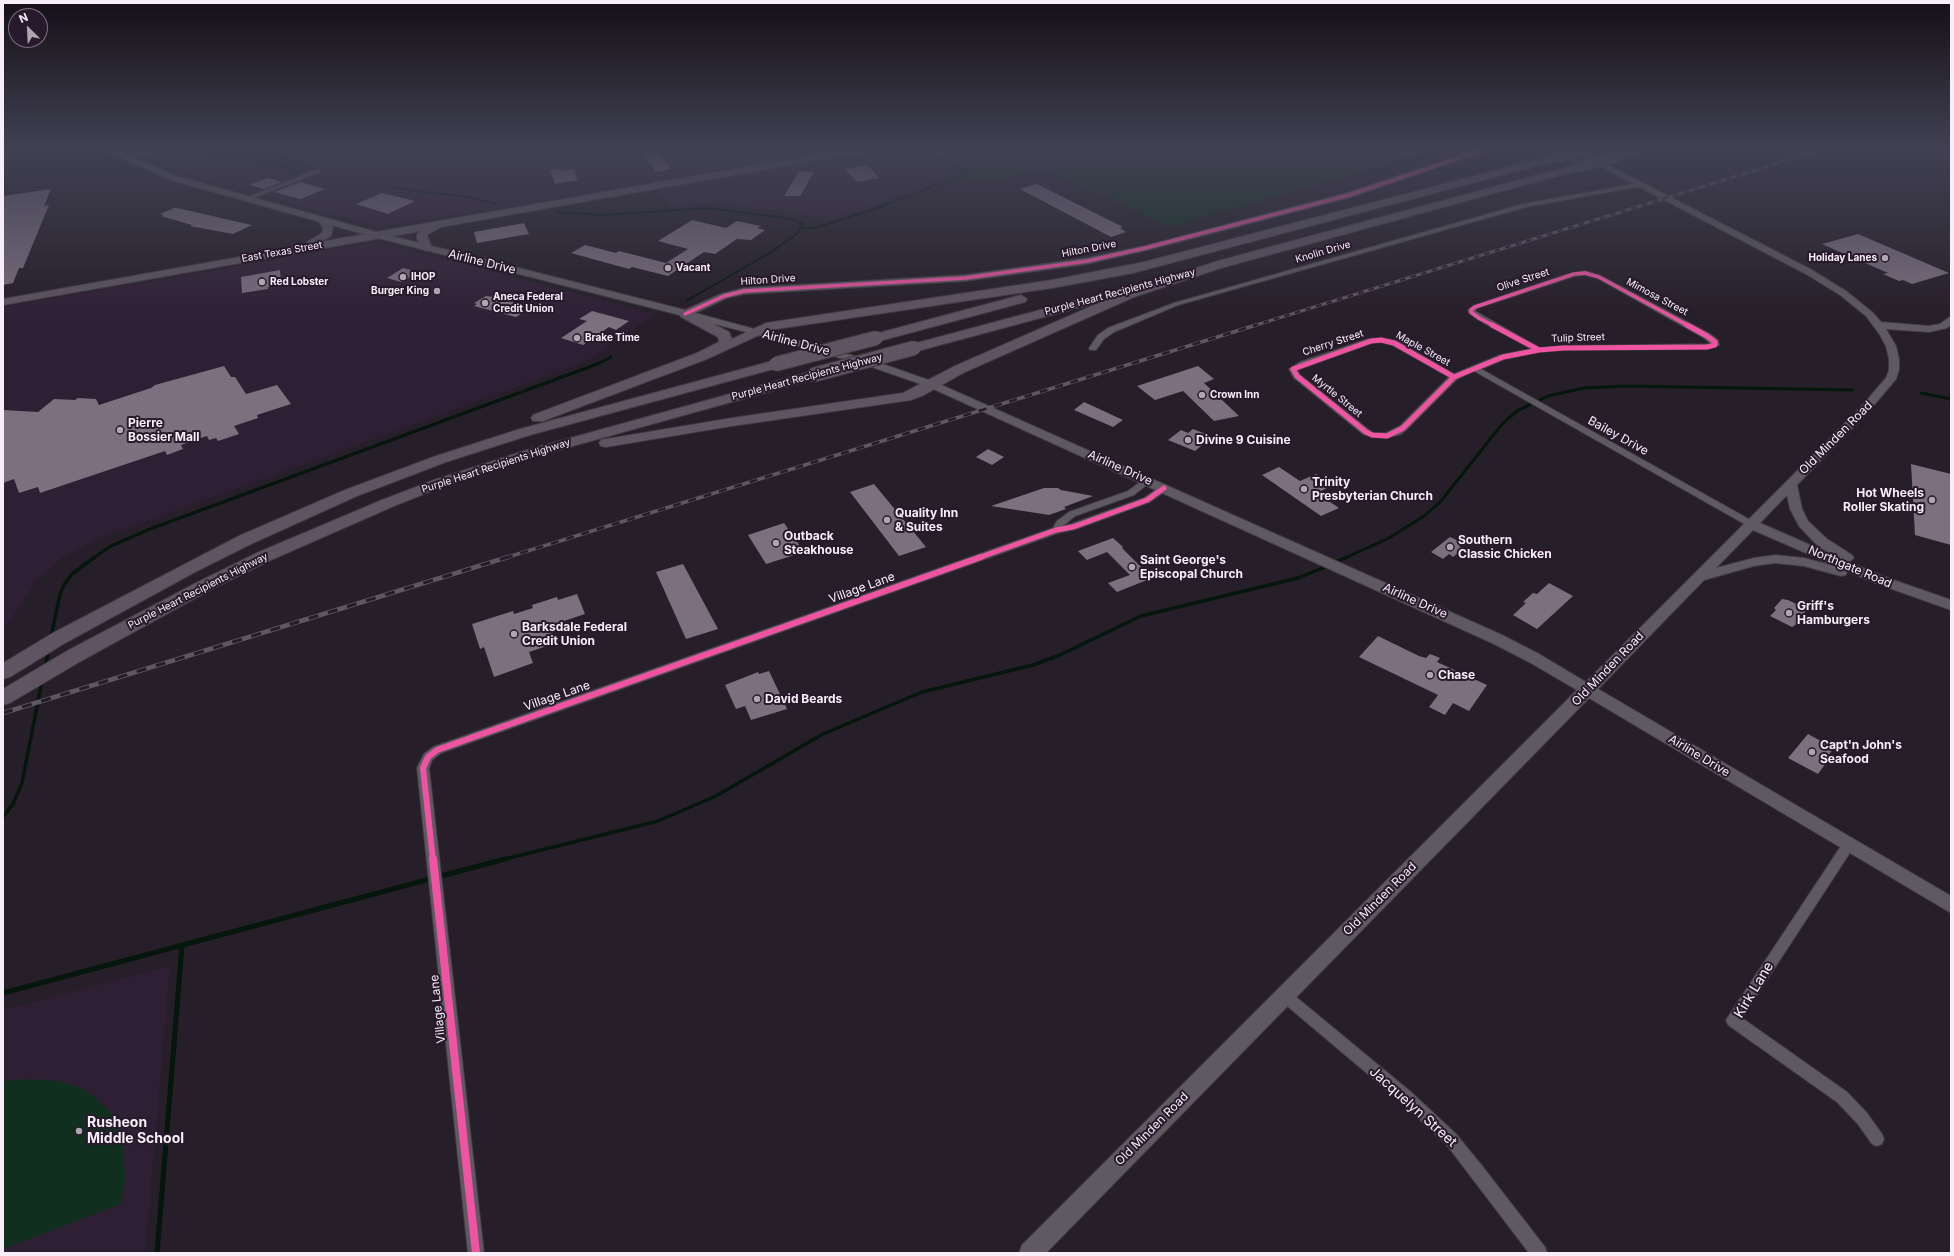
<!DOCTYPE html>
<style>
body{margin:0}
#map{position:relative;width:1954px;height:1256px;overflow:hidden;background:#261e28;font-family:Inter,sans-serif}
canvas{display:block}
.frame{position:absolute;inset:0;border:4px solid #f7eefa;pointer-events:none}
.north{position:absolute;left:8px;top:8px;width:40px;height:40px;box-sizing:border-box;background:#281a2c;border:1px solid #7b6f7e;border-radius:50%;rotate:336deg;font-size:11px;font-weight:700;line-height:16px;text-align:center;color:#f7eefa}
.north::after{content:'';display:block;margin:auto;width:14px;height:18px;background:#aea5b0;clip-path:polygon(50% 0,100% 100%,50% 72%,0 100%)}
</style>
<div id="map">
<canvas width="1954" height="1256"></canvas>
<div class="frame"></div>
<div class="north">N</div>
</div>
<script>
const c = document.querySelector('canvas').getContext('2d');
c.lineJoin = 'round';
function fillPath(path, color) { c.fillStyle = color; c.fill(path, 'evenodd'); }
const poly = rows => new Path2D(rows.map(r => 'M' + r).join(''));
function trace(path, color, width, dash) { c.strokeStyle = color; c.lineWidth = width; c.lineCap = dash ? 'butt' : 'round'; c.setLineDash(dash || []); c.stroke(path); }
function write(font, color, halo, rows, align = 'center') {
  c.font = font + ' Inter,sans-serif'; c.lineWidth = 4; c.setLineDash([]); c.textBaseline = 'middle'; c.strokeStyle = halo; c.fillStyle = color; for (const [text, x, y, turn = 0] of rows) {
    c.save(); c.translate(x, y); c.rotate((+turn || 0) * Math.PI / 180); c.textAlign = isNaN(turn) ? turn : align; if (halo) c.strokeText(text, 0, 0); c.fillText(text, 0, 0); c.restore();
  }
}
fillPath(poly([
 [126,148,186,148,293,177,320,167,296,161,280,154,278,150,281,148,845,148,520,205,378,227,179,172],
 [889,148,897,148,905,156,935,162,945,169,950,176,854,213,821,220,808,215,716,203,669,206,658,189],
 [377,242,655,314,585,362,95,540,62,558,37,579,17,611,3,628,3,307],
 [170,966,145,1253,3,1253,3,1010]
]), '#2f1f34');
fillPath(poly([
 [913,148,1439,148,1279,196,1267,197,1268,199,1172,226,1160,224,1110,198,1061,178,1053,170,1036,170,986,183,979,178,951,177,945,169,935,162,905,156,900,151],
 [28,1079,59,1081,75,1086,87,1091,108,1109,119,1130,123,1147,125,1178,121,1204,3,1249,3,1081]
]), '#112f1f');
trace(poly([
 [212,148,282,166,301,173],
 [395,187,420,192,463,196,496,204],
 [557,212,602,215,707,208,792,219,803,224,798,233,770,253,686,301],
 [802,228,815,228,875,209,962,175,966,171,940,157]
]), '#05160c', 2);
trace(poly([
 [1921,393,1951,399],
 [93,558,111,546,150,529,600,363,611,357],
 [1345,558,1389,538,1424,516,1441,501,1503,423,1517,411,1548,396,1584,388,1626,386,1852,390]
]), '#05160c', 3);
trace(poly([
 [1333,563,1347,557],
 [51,637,60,594,64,585,72,574,95,557],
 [45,667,49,649],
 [3,817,13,804,22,783,42,681],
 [501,860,658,821,716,796,823,734,922,692,1033,665,1060,655,1141,616,1298,578,1328,566]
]), '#05160c', 3.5);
trace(poly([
 [3,993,505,859],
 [157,1253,182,946]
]), '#05160c', 5);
fillPath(poly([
 [659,152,671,169,656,172,644,154],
 [867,165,879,178,857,182,845,169],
 [560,169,561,171,573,169,578,180,555,184,550,170],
 [799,171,814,172,800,196,784,196],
 [268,178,282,182,264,189,249,185],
 [301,182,325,189,301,199,274,192],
 [1037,184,1123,227,1120,228,1126,232,1111,237,1020,189],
 [51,189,44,206,49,205,23,268,19,268,13,283,3,285,3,196],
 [382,193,415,201,388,214,356,204],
 [174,208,177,208,252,225,233,234,190,226,192,225,161,216,164,215,160,214],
 [692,220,726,228,737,221,761,226,757,228,765,230,751,240,737,239,715,254,704,252,668,276,632,267,629,269,571,253,585,245,616,253,619,251,627,253,666,263,688,249,658,241],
 [524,223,529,234,477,243,474,232],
 [1858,234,1949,273,1912,284,1903,280,1899,281,1883,274,1888,273,1822,244],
 [403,268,419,272,401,282,387,278],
 [280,270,281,284,268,287,268,289,242,293,241,277],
 [486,296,495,297,532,307,516,317,474,306,477,304,474,303],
 [592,311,629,321,616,330,609,327,583,345,561,338,587,321,579,319],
 [224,366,231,377,235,377,246,394,277,385,291,404,257,415,258,418,234,426,239,434,218,441,216,438,209,440,207,436,181,445,183,449,167,455,165,451,40,493,38,487,19,493,14,479,3,483,3,410,38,412,54,399,75,400,78,398,96,399,99,405,151,388,155,385],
 [1198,366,1214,379,1204,383,1239,416,1214,421,1183,391,1155,400,1137,386],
 [1084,402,1108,413,1123,420,1113,427,1074,410],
 [1193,429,1206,434,1201,439,1207,441,1195,451,1168,440,1181,430,1188,433],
 [988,449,1004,457,992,465,976,457],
 [1911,464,1951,474,1951,545,1915,535],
 [1279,467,1300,481,1316,474,1333,485,1317,493,1339,508,1321,516,1262,475],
 [874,484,926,547,899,556,850,492],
 [1044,488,1058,488,1061,490,1093,496,1064,507,1066,509,1049,515,991,506],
 [784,523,804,552,766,564,748,535],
 [1450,537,1463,543,1459,546,1463,549,1453,557,1449,554,1443,559,1431,552],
 [1113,538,1123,547,1122,548,1152,578,1117,592,1108,583,1130,575,1107,552,1087,560,1078,551],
 [683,564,718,629,686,639,656,572],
 [1549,583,1573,596,1537,629,1513,615,1526,603,1523,602,1533,593,1537,594],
 [577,594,585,614,549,626,556,643,529,652,533,663,494,677,484,647,480,649,472,624,513,611,514,614,533,608,532,605,557,597,558,600],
 [1782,599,1788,600,1807,609,1801,618,1803,620,1792,627,1770,616,1776,610,1774,608],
 [1378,636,1419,656,1426,658,1430,654,1440,658,1437,662,1487,685,1469,711,1453,703,1445,715,1429,707,1438,695,1359,657],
 [769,671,787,709,751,720,745,706,736,709,725,685,758,672,759,674],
 [1808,734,1834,748,1827,757,1829,759,1818,774,1788,758]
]), '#7c707f');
const street = poly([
 [149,148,158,148,126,159,121,158,149,148],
 [318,169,321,171,320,172,248,200,243,199,318,169],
 [1639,183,1642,185,1641,186,1526,207,1178,305,1114,332,1104,339,1096,350,1090,350,1089,348,1098,335,1108,328,1174,303,1523,204,1639,183],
 [1585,271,1601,276,1710,334,1718,340,1719,345,1707,349,1563,350,1539,352,1505,359,1481,369,1754,522,1756,524,1754,526,1748,526,1474,371,1457,379,1406,430,1401,434,1387,438,1372,437,1363,434,1294,378,1289,369,1300,362,1368,339,1381,338,1397,341,1454,374,1500,355,1532,349,1477,319,1469,313,1468,310,1473,306,1572,273,1585,271],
 [1585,275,1597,278,1704,338,1711,344,1563,346,1540,348,1475,311,1477,308,1575,276,1585,275],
 [1381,342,1392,345,1449,377,1400,426,1386,433,1374,433,1369,430,1300,375,1297,370,1372,343,1381,342],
 [1147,477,1150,478,1151,480,1150,482,1134,495,1075,516,1063,526,1071,524,1144,498,1161,486,1167,486,1168,488,1167,490,1150,502,1076,529,1058,533,441,753,432,760,429,768,484,1253,468,1253,417,768,424,754,433,747,1053,528,1057,521,1069,512,1128,491,1147,477],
 [1849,839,1853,840,1855,844,1853,848,1742,1018,1847,1092,1867,1113,1882,1134,1884,1139,1882,1144,1877,1146,1872,1144,1857,1123,1837,1102,1728,1025,1726,1020,1845,840,1849,839],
 [1285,990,1290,992,1411,1092,1456,1134,1483,1167,1545,1247,1547,1253,1529,1253,1446,1144,1401,1102,1280,1000,1278,996,1280,992,1285,990]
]);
const secondary = poly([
 [99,148,110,148,180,177,380,233,685,310,721,294,744,288,965,275,1087,258,1144,246,1346,193,1481,148,1493,148,1352,197,1148,250,1087,264,965,281,744,294,727,298,695,313,877,362,937,383,1502,635,1539,654,1586,682,1860,408,1886,378,1889,370,1889,359,1886,346,1880,335,1866,316,1840,295,1806,274,1565,148,1575,148,1812,270,1846,291,1872,312,1881,322,1929,326,1940,324,1951,316,1951,324,1947,328,1929,332,1886,329,1896,346,1899,359,1899,370,1896,379,1868,412,1797,485,1802,509,1808,521,1827,539,1852,555,1854,558,1849,562,1885,577,1951,600,1951,610,1875,583,1847,571,1846,575,1841,576,1804,566,1775,563,1754,566,1704,580,1598,689,1951,896,1951,913,1589,698,1046,1253,1019,1253,1022,1245,1577,690,1529,662,1492,643,929,387,869,366,754,334,374,237,174,181,99,148],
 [1787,495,1790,509,1799,526,1817,545,1831,554,1760,523,1787,495],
 [1753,530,1838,567,1804,558,1775,555,1754,558,1716,568,1753,530]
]);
const primary = poly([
 [853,148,873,148,869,151,441,227,427,235,432,248,427,251,423,250,417,239,417,234,421,231,3,305,3,299,307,245,307,242,322,233,323,228,318,220,323,217,326,218,333,228,331,236,320,242,853,148]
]);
const highway = poly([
 [1636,148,1653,148,1616,160,1611,157,1612,155,1636,148],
 [1559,154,1563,155,1564,157,1563,159,1133,273,1052,288,770,330,707,359,543,421,533,421,531,418,533,415,697,353,719,342,718,337,681,317,679,314,681,311,689,311,729,332,732,339,766,323,1052,280,1144,262,1559,154],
 [1579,164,1584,167,1583,169,1221,268,1134,297,965,372,924,395,911,400,732,426,606,447,601,446,599,443,601,440,606,439,732,418,903,393,955,366,1126,291,1218,261,1579,164],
 [1021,295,1027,299,1025,302,876,342,869,338,871,335,1021,295],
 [1096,295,1102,299,1100,302,914,352,909,351,907,348,909,345,1096,295],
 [776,360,781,361,783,364,781,367,530,435,446,462,357,496,251,544,195,572,65,643,10,677,3,679,3,663,53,633,239,536,345,490,436,456,520,429,776,360],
 [813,371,818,372,820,375,818,378,537,456,444,486,394,506,271,560,210,590,81,661,10,703,3,705,3,689,67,651,198,582,259,552,382,500,434,480,527,450,813,371]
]);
trace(street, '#413a42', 2);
trace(secondary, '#413a42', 2);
trace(primary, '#413a42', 2);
trace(highway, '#413a42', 2);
fillPath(street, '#5f5a61');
fillPath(secondary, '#5f5a61');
fillPath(primary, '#5f5562');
fillPath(highway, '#5f5562');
const railFar2 = poly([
 [1253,326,1827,148]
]);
const railFar1 = poly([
 [505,558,1256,325]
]);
const rail = poly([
 [3,713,508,557]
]);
trace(railFar2, '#5d575f', 3);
trace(railFar1, '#5d575f', 3.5);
trace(rail, '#5d575f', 4.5);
trace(railFar2, '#281a2c', 2, [5.5]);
trace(railFar1, '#281a2c', 2.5, [8]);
trace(rail, '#281a2c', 3, [10]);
const highwayBridgeFar1 = poly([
 [1559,157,1591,148],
 [1579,167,1616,157]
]);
const highwayBridge = poly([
 [776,364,876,338],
 [813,375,914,348]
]);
trace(highwayBridgeFar1, '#413a42', 12, []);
trace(highwayBridge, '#413a42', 16, []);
trace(highwayBridgeFar1, '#5f5562', 11);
trace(highwayBridge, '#5f5562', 14);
trace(poly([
 [685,314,724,296,744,291,965,278,1087,261,1145,248,1349,195,1489,148],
 [1494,326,1479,318,1471,312,1471,310,1475,307,1574,274,1585,273,1599,277,1689,326]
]), '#f153a3', 3.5);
trace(poly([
 [1492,325,1539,350],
 [1381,340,1394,343,1454,377,1403,428,1387,436,1372,435,1366,432,1297,376,1293,369,1371,341,1381,340],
 [1539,350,1563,348,1707,347,1715,345,1715,342,1707,336,1687,325],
 [1454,377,1503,357,1539,350],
 [978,558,1056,530,1073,527,1147,500,1164,488]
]), '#f153a3', 5);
trace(poly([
 [433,860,423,768,428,757,437,750,981,557]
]), '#f153a3', 6);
trace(poly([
 [433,859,476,1253]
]), '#f153a3', 8);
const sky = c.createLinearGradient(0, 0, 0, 324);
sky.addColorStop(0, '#151016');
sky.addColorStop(0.46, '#414153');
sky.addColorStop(1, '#41415300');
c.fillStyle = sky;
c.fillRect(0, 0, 1954, 324);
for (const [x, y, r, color] of [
 [1885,258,4,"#aea5b0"],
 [668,268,4,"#aea5b0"],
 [403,277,4,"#aea5b0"],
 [262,282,4,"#aea5b0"],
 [437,291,4,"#aea5b0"],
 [485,303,4,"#aea5b0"],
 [577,338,4,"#aea5b0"],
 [1202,395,4,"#aea5b0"],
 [120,430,4,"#aea5b0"],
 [1188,440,4,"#aea5b0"],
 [1304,489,4,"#aea5b0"],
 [1932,500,4,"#aea5b0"],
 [887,520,4,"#aea5b0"],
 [776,543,4,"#aea5b0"],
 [1450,547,4,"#aea5b0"],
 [1132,567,4,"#aea5b0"],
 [1789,613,4,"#aea5b0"],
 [514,634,4,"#aea5b0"],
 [1430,675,4,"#aea5b0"],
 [757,699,4,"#aea5b0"],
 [1812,752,4,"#aea5b0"],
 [79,1131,4,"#aea5b0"]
]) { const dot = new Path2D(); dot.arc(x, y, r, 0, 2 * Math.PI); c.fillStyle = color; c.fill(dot); trace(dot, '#281a2c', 1.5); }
write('10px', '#f7eefa', '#281a2c', [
 ["Hilton Drive",1089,249,-11],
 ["East Texas Street",282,252,-10],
 ["Knolin Drive",1323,252,-16],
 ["Hilton Drive",768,280,-4],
 ["Olive Street",1523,280,-18],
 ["Purple Heart Recipients Highway",1120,292,-15],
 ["Mimosa Street",1657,297,28],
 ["Tulip Street",1578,338,-2],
 ["Cherry Street",1333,343,-18],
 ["Maple Street",1423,349,29],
 ["Purple Heart Recipients Highway",807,377,-15],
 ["Myrtle Street",1337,396,39],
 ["Purple Heart Recipients Highway",496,466,-18],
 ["Purple Heart Recipients Highway",198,591,-27]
]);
write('bold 10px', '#f7eefa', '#281a2c', [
 ["Holiday Lanes",1877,258,"right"],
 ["Vacant",676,268],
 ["IHOP",411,277],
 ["Red Lobster",270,282],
 ["Burger King",429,291,"right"],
 ["Aneca Federal",493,297],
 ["Credit Union",493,309],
 ["Brake Time",585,338],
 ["Crown Inn",1210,395]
], 'left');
write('12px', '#f7eefa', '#281a2c', [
 ["Airline Drive",482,262,14],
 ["Airline Drive",796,343,15],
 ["Bailey Drive",1618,436,29],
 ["Old Minden Road",1836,438,-45],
 ["Airline Drive",1120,468,24],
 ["Northgate Road",1850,567,23],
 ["Village Lane",862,588,-20],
 ["Airline Drive",1415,601,24],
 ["Old Minden Road",1608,669,-46],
 ["Village Lane",557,696,-19],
 ["Airline Drive",1699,756,31],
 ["Old Minden Road",1380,899,-45],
 ["Village Lane",438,1009,-96],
 ["Old Minden Road",1152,1129,-45]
]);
write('bold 12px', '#f7eefa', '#281a2c', [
 ["Pierre",128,423],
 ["Bossier Mall",128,437],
 ["Divine 9 Cuisine",1196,440],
 ["Trinity",1312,482],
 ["Presbyterian Church",1312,496],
 ["Hot Wheels",1924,493,"right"],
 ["Roller Skating",1924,507,"right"],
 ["Quality Inn",895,513],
 ["& Suites",895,527],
 ["Outback",784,536],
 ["Steakhouse",784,550],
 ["Southern",1458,540],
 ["Classic Chicken",1458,554],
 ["Saint George's",1140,560],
 ["Episcopal Church",1140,574],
 ["Griff's",1797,606],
 ["Hamburgers",1797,620],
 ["Barksdale Federal",522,627],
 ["Credit Union",522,641],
 ["Chase",1438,675],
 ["David Beards",765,699],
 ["Capt'n John's",1820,745],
 ["Seafood",1820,759]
], 'left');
write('14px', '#f7eefa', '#281a2c', [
 ["Kirk Lane",1754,990,-59],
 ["Jacquelyn Street",1413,1107,42]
]);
write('bold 14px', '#f7eefa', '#281a2c', [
 ["Rusheon",87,1123],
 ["Middle School",87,1139]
], 'left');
</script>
